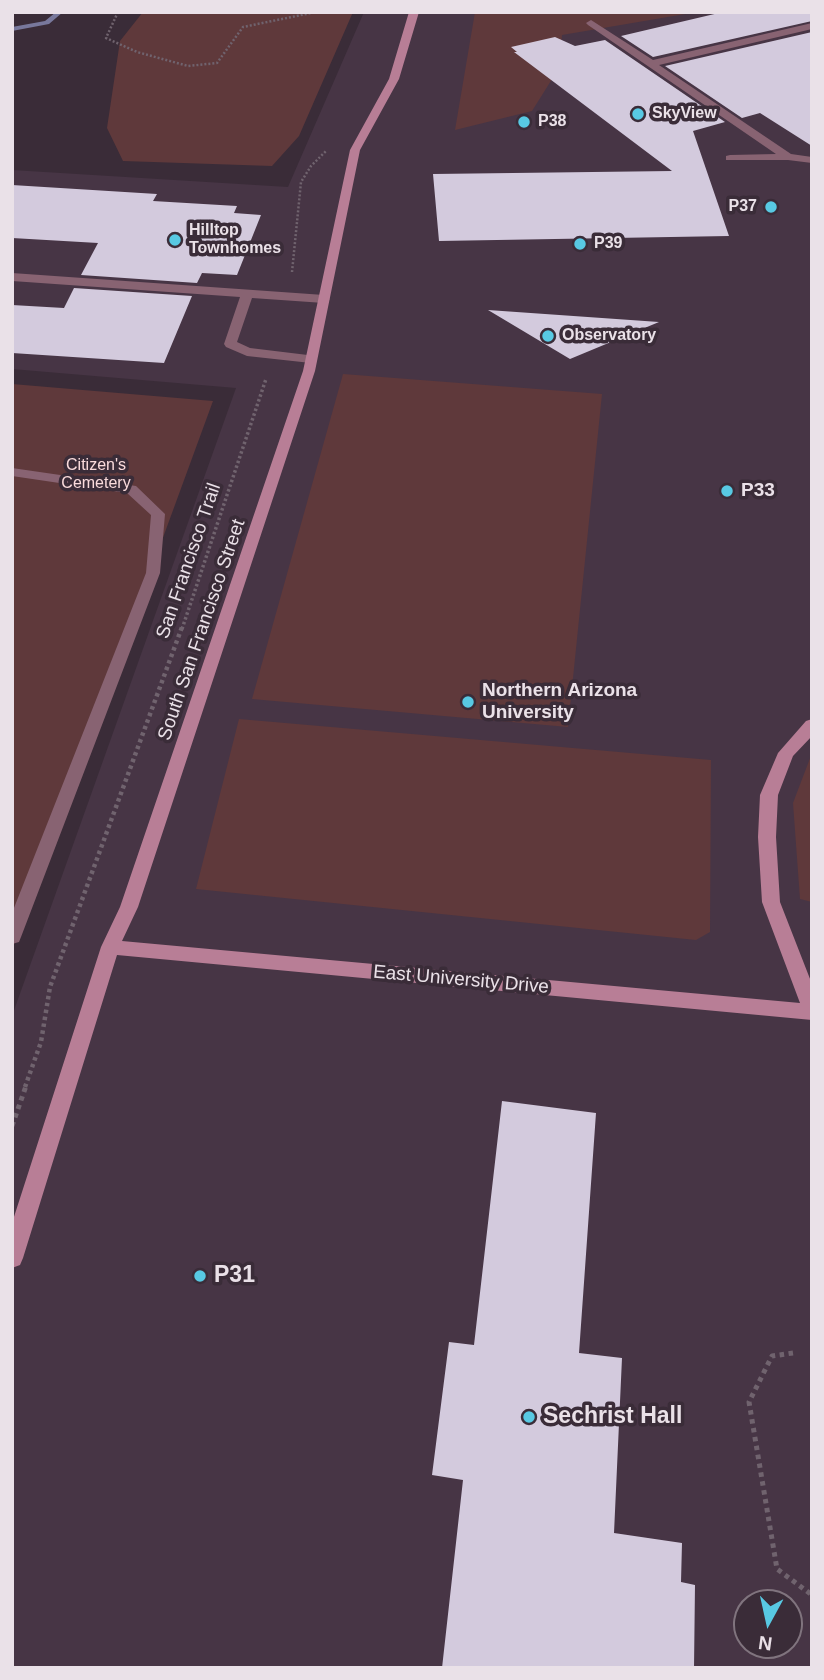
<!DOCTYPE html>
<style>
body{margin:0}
#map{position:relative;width:824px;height:1680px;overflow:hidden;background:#3a2c38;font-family:Arial,sans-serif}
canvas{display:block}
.frame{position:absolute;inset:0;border:14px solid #eae1e8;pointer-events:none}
.north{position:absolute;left:733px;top:1589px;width:70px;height:70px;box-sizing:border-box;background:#3a2c38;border:2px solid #80747e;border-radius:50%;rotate:188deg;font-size:19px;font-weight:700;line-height:28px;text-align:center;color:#eae1e8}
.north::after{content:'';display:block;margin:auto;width:24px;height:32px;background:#58c9e3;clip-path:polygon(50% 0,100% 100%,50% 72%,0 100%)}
</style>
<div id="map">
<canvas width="824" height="1680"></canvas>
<div class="frame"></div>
<div class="north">N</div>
</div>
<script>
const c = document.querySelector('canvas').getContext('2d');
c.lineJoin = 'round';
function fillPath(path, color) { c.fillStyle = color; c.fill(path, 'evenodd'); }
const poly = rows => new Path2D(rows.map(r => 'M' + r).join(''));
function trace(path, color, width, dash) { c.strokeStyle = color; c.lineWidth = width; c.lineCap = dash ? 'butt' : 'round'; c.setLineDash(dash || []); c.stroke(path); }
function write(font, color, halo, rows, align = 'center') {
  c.font = font + ' Arial,sans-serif'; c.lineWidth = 7; c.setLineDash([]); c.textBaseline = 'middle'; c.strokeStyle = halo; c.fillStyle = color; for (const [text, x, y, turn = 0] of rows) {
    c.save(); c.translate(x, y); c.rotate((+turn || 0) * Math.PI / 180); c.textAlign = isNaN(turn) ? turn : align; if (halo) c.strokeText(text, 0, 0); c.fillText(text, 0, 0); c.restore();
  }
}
fillPath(poly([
 [364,12,812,12,812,1668,12,1668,12,1016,236,388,12,369,12,170,288,187],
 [747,1603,789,1603,789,1645,747,1645]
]), '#473545');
fillPath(poly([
 [143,12,353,12,299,136,272,166,123,161,107,128,120,41],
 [475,12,697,12,562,35,559,68,532,111,455,130],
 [343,374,602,394,568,727,252,699],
 [12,384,213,401,12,950],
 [239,719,711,760,710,932,696,940,196,889],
 [812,753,812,902,800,899,793,803]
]), '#5f393b');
fillPath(poly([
 [56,12,63,12,49,24,12,31,12,27,45,21,56,12]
]), '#78789c');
fillPath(poly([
 [723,12,812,12,812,21,653,57,621,36],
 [812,32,812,146,760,113,742,118,665,66],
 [555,37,575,46,605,40,725,122,693,131,729,236,439,241,433,174,672,171,514,52,517,52,511,47],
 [12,185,157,194,153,201,237,206,234,213,261,215,237,275,202,273,197,283,81,275,98,243,12,238],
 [74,288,192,296,164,363,12,353,12,305,64,308],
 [488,310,659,322,570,359],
 [502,1101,596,1113,579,1353,622,1358,614,1533,682,1543,681,1582,695,1585,694,1668,442,1668,463,1480,432,1475,449,1342,474,1345]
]), '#d3cadd');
trace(poly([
 [118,12,106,38,137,52,188,66,217,63,243,27,316,12],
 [292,272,301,182,311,166,326,151]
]), '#70636e', 2.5, [2, 2]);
trace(poly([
 [182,629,266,379]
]), '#70636e', 3.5, [2.5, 2.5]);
trace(poly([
 [25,1087,41,1042,50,987,182,627]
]), '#70636e', 4.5, [3.5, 3.5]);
trace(poly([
 [12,1126,26,1086],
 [793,1353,772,1356,749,1402,777,1569,812,1595]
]), '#70636e', 5, [4.5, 4.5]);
fillPath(poly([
 [591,20,653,60,812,23,812,29,659,65,791,154,812,157,812,163,788,160,726,160,726,156,730,155,776,154,588,25,586,23,591,20],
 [12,273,324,295,330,299,324,303,252,298,237,342,250,348,316,356,317,359,311,363,247,356,226,347,224,344,240,297,12,281,12,273],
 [12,468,136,486,165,514,160,573,21,937,19,942,12,944,12,913,146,573,151,515,127,493,12,476,12,468]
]), '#886372');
fillPath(poly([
 [409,12,419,12,399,79,360,150,315,371,138,907,122,941,800,1003,762,902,758,837,760,795,778,753,806,721,812,719,812,736,793,756,778,795,776,837,780,902,812,984,812,1020,117,955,23,1258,20,1265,12,1268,12,1223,101,947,120,907,303,371,350,150,389,79,409,12]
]), '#b87e96');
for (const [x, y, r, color] of [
 [638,114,7,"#58c9e3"],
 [524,122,7,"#58c9e3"],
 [771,207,7,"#58c9e3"],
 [175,240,7,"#58c9e3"],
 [580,244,7,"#58c9e3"],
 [548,336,7,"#58c9e3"],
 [727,491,7,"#58c9e3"],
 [468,702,7,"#58c9e3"],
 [200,1276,7,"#58c9e3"],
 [529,1417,7,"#58c9e3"]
]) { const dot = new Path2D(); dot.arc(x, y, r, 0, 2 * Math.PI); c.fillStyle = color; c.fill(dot); trace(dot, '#3a2c38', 2.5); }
write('bold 16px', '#eae1e8', '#3a2c38', [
 ["SkyView",652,114],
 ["P38",538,122],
 ["P37",757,207,"right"],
 ["Hilltop",189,231],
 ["Townhomes",189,249],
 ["P39",594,244],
 ["Observatory",562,336]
], 'left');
write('16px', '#fadbdc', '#3a2c38', [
 ["Citizen's",96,466],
 ["Cemetery",96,484]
]);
write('bold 19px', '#eae1e8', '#3a2c38', [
 ["P33",741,491],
 ["Northern Arizona",482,691],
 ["University",482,713]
], 'left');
write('19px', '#eae1e8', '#3a2c38', [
 ["San Francisco Trail",189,561,-71],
 ["South San Francisco Street",202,630,-71],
 ["East University Drive",461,980,5]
]);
write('bold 23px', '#eae1e8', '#3a2c38', [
 ["P31",214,1276],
 ["Sechrist Hall",543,1417]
], 'left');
</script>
